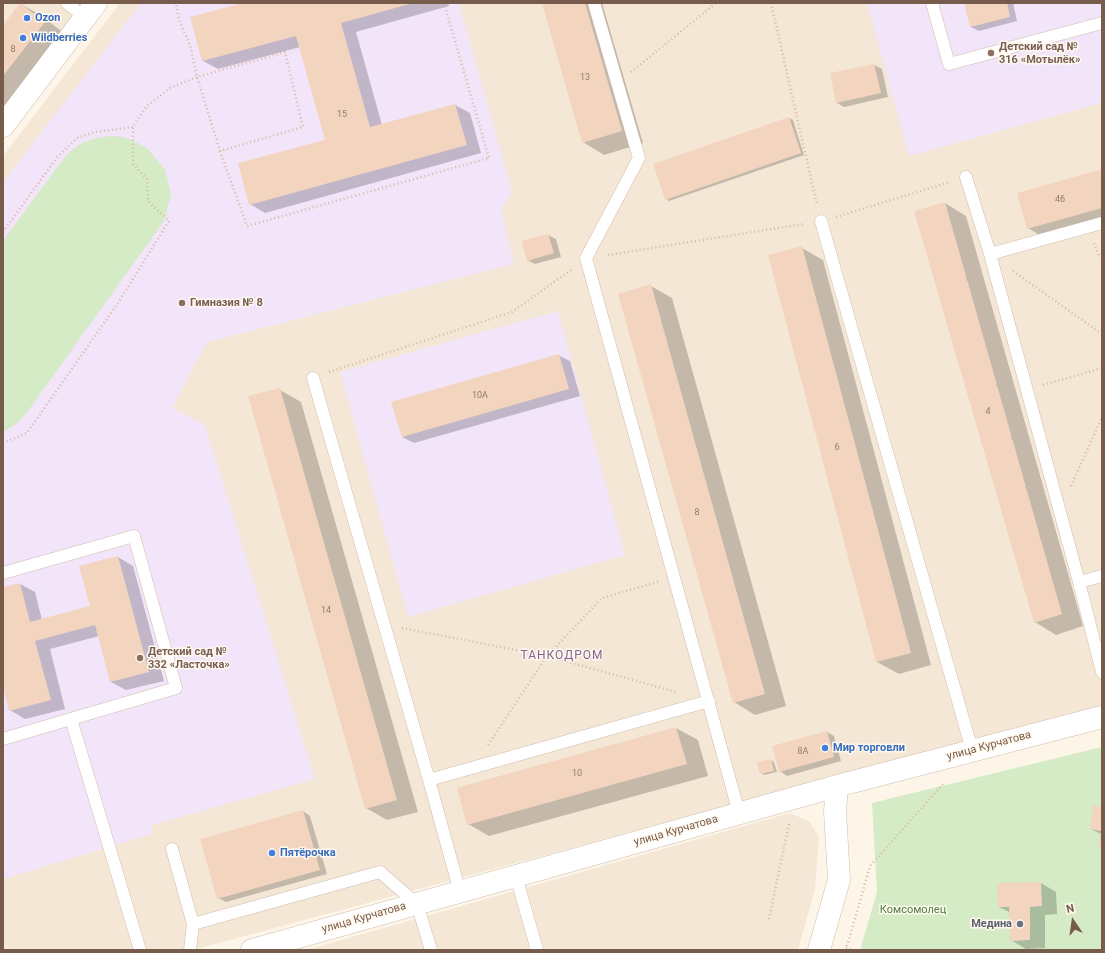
<!DOCTYPE html>
<meta charset="utf-8">
<style>
body{margin:0}
#map{position:relative;width:1105px;height:953px;overflow:hidden;background:#fdf5e8;font-family:Roboto,sans-serif}
canvas{display:block}
.frame{position:absolute;inset:0;border:4px solid #785c4b;pointer-events:none}
.north{position:absolute;left:1053px;top:901px;width:40px;height:40px;-webkit-text-stroke:3px #fff9ef;paint-order:stroke;rotate:347deg;font-size:11px;font-weight:700;line-height:16px;text-align:center;color:#785c4b}
.north::after{content:'';display:block;margin:auto;width:14px;height:18px;background:#785c4b;clip-path:polygon(50% 0,100% 100%,50% 72%,0 100%)}
</style>
<div id="map">
<canvas width="1105" height="953"></canvas>
<div class="frame"></div>
<div class="north">N</div>
</div>
<script>
const c = document.querySelector('canvas').getContext('2d');
c.lineJoin = 'round';
function fillPath(path, color) { c.fillStyle = color; c.fill(path, 'evenodd'); }
const poly = rows => new Path2D(rows.map(r => 'M' + r).join(''));
function trace(path, color, width, dash) { c.strokeStyle = color; c.lineWidth = width; c.lineCap = dash ? 'butt' : 'round'; c.setLineDash(dash || []); c.stroke(path); }
function write(font, color, halo, rows, align = 'center') {
  c.font = font + ' Roboto,sans-serif'; c.lineWidth = 3; c.setLineDash([]); c.textBaseline = 'middle'; c.strokeStyle = halo; c.fillStyle = color; for (const [text, x, y, turn = 0] of rows) {
    c.save(); c.translate(x, y); c.rotate((+turn || 0) * Math.PI / 180); c.textAlign = isNaN(turn) ? turn : align; if (halo) c.strokeText(text, 0, 0); c.fillText(text, 0, 0); c.restore();
  }
}
fillPath(poly([
 [3,3,89,3,3,115],
 [120,3,1102,3,1102,705,193,950,3,950,3,156],
 [790,813,810,822,819,838,815,889,798,950,306,950]
]), '#f5e7d6');
fillPath(poly([
 [141,3,459,3,512,192,501,210,514,264,207,342,172,408,205,425,315,779,152,825,152,834,3,879,3,182],
 [867,3,1102,3,1102,103,909,156],
 [558,311,625,555,408,617,340,372]
]), '#f2e4f9');
fillPath(poly([
 [111,136,124,137,136,142,148,149,165,170,171,195,164,221,25,415,16,424,3,432,3,241,64,158,73,149,84,142,97,138],
 [1102,747,1102,950,860,950,877,892,872,803]
]), '#d4ebc5');
fillPath(poly([
 [247,3,448,3,449,6,356,32,382,125,455,105,470,113,481,153,265,213,250,204,326,140,300,47,218,69,203,61,191,18],
 [543,3,602,3,643,143,604,155,583,142],
 [965,3,1013,3,1017,21,979,31,971,27],
 [21,4,42,16,65,34,3,115,3,27],
 [874,65,882,69,888,97,844,107,837,103],
 [789,118,793,120,804,155,669,201,666,199],
 [1102,170,1102,226,1049,241,1028,228],
 [945,203,966,216,1083,626,1056,635,1035,622],
 [548,235,556,239,561,257,535,264,527,260],
 [802,248,823,260,931,665,899,674,877,662,769,256],
 [651,286,672,298,786,706,755,715,734,702],
 [558,355,570,361,580,396,414,443,402,437],
 [280,390,301,402,418,812,387,820,366,808],
 [118,557,133,566,164,681,126,690,111,682,99,636,50,649,65,709,25,719,10,710,3,684,3,588,20,584,35,592,42,620,91,607],
 [676,728,698,740,708,776,489,836,468,824,458,788],
 [827,732,834,736,841,761,787,776,780,771],
 [771,760,774,762,777,772,764,775,761,773],
 [1102,808,1102,849,1099,848,1101,834,1091,829],
 [303,811,310,816,327,874,226,902,218,898],
 [1041,883,1056,892,1057,914,1045,915,1045,948,1026,949,1011,940,1011,913,999,907,998,884]
]), '#0003');
fillPath(poly([
 [20,3,45,22,3,76,3,25],
 [243,3,413,3,341,23,370,127,455,104,467,145,249,205,238,163,325,140,296,36,202,61,190,17],
 [542,3,585,3,622,131,582,143],
 [964,3,1007,3,1010,17,970,27],
 [874,64,881,93,836,103,830,73],
 [789,117,801,153,665,200,653,164],
 [1102,169,1102,208,1027,229,1017,193],
 [945,202,1062,614,1034,623,914,211],
 [548,234,554,253,527,261,521,241],
 [802,246,911,653,876,662,768,255],
 [651,284,765,694,733,703,618,294],
 [559,354,569,389,402,437,391,402],
 [280,388,397,800,365,809,248,396],
 [118,556,149,672,110,682,95,625,35,641,51,700,9,711,3,688,3,587,20,583,30,622,90,606,79,566],
 [676,727,687,764,467,825,457,788],
 [827,731,834,757,779,772,772,746],
 [771,759,774,771,760,774,757,762],
 [1093,805,1102,807,1102,849,1098,848,1101,831,1090,829],
 [303,810,320,870,217,899,200,839],
 [1041,882,1042,906,1030,907,1030,940,1010,941,1009,907,998,907,997,883]
]), '#f3d5bf');
const service = poly([
 [67,3,85,18],
 [594,3,639,158,586,258,739,813],
 [932,3,949,64,1102,23],
 [966,177,990,254],
 [821,221,972,750],
 [1102,223,990,254,1079,582,1102,576],
 [313,378,429,780],
 [3,573,134,536,176,688,3,739],
 [1079,582,1102,672],
 [71,719,140,950],
 [172,849,193,924],
 [516,876,537,950],
 [460,892,429,780,709,701],
 [190,950,193,924,380,872,417,904,431,950]
]);
const minor = poly([
 [3,126,96,3],
 [252,950,837,786,1102,717],
 [819,950,839,880,835,811,837,786]
]);
trace(service, '#cfbdad', 13);
trace(minor, '#cfbdad', 23);
trace(poly([
 [771,3,817,205],
 [631,72,716,3],
 [220,151,247,226,489,158,444,3],
 [836,217,950,182],
 [3,232,58,156,77,138,95,132,133,127],
 [953,232,964,228],
 [1094,243,1099,256,1102,257],
 [608,255,804,224],
 [1013,271,1102,334],
 [966,280,979,276],
 [981,330,992,327],
 [329,372,512,312,571,270],
 [996,385,1007,382],
 [1043,385,1102,368],
 [1011,438,1022,436],
 [3,443,27,433,118,303,169,221,148,201,147,179,133,164,133,127,146,107,170,88,197,77,285,52,303,127,220,151,197,77,190,45,179,20,176,3],
 [1071,486,1102,417],
 [1025,488,1036,485],
 [1040,539,1049,536],
 [1055,590,1062,588],
 [402,628,547,656,676,692],
 [488,745,547,656,602,598,658,582],
 [769,919,789,824],
 [846,948,854,950],
 [846,950,870,866,943,784]
]), '#d8b8a1', 2.5, [1, 3]);
trace(service, '#fff', 12);
trace(minor, '#fff', 22);
for (const [x, y, r, color] of [
 [27,18,4,"#3f7fe0"],
 [23,38,4,"#3f7fe0"],
 [991,53,4,"#8d6e63"],
 [182,303,4,"#8d6e63"],
 [140,658,4,"#8d6e63"],
 [825,748,4,"#3f7fe0"],
 [272,853,4,"#3f7fe0"],
 [1020,924,4,"#6b7280"]
]) { const dot = new Path2D(); dot.arc(x, y, r, 0, 2 * Math.PI); c.fillStyle = color; c.fill(dot); trace(dot, '#fff9ef', 1.5); }
write('9px', '#977a68', null, [
 ["8",13,50],
 ["13",585,78],
 ["15",342,115],
 ["46",1060,200],
 ["10А",480,396],
 ["4",988,412],
 ["6",837,448],
 ["8",697,513],
 ["14",326,611],
 ["8А",803,752],
 ["10",577,774]
]);
write('bold 11px', '#366cbe', '#fff9ef', [
 ["Ozon",35,18],
 ["Wildberries",31,38],
 ["Мир торговли",833,748],
 ["Пятёрочка",280,853]
], 'left');
write('bold 11px', '#785e54', '#fff9ef', [
 ["Детский сад №",999,47],
 ["316 «Мотылёк»",999,60],
 ["Гимназия № 8",190,303],
 ["Детский сад №",148,652],
 ["332 «Ласточка»",148,665]
], 'left');
write('11px', '#785c4b', '#fff9ef', [
 ["улица Курчатова",989,746,-15],
 ["улица Курчатова",676,831,-16],
 ["улица Курчатова",364,918,-16]
]);
write('11px', '#537e42', '#fff9ef', [
 ["Комсомолец",913,910]
]);
write('bold 11px', '#5b616d', '#fff9ef', [
 ["Медина",1012,924]
], 'right');
c.letterSpacing = '1px';
write('12px', '#846394', '#fff9ef', [
 ["ТАНКОДРОМ",562,656]
]);
c.letterSpacing = '0px';
</script>
